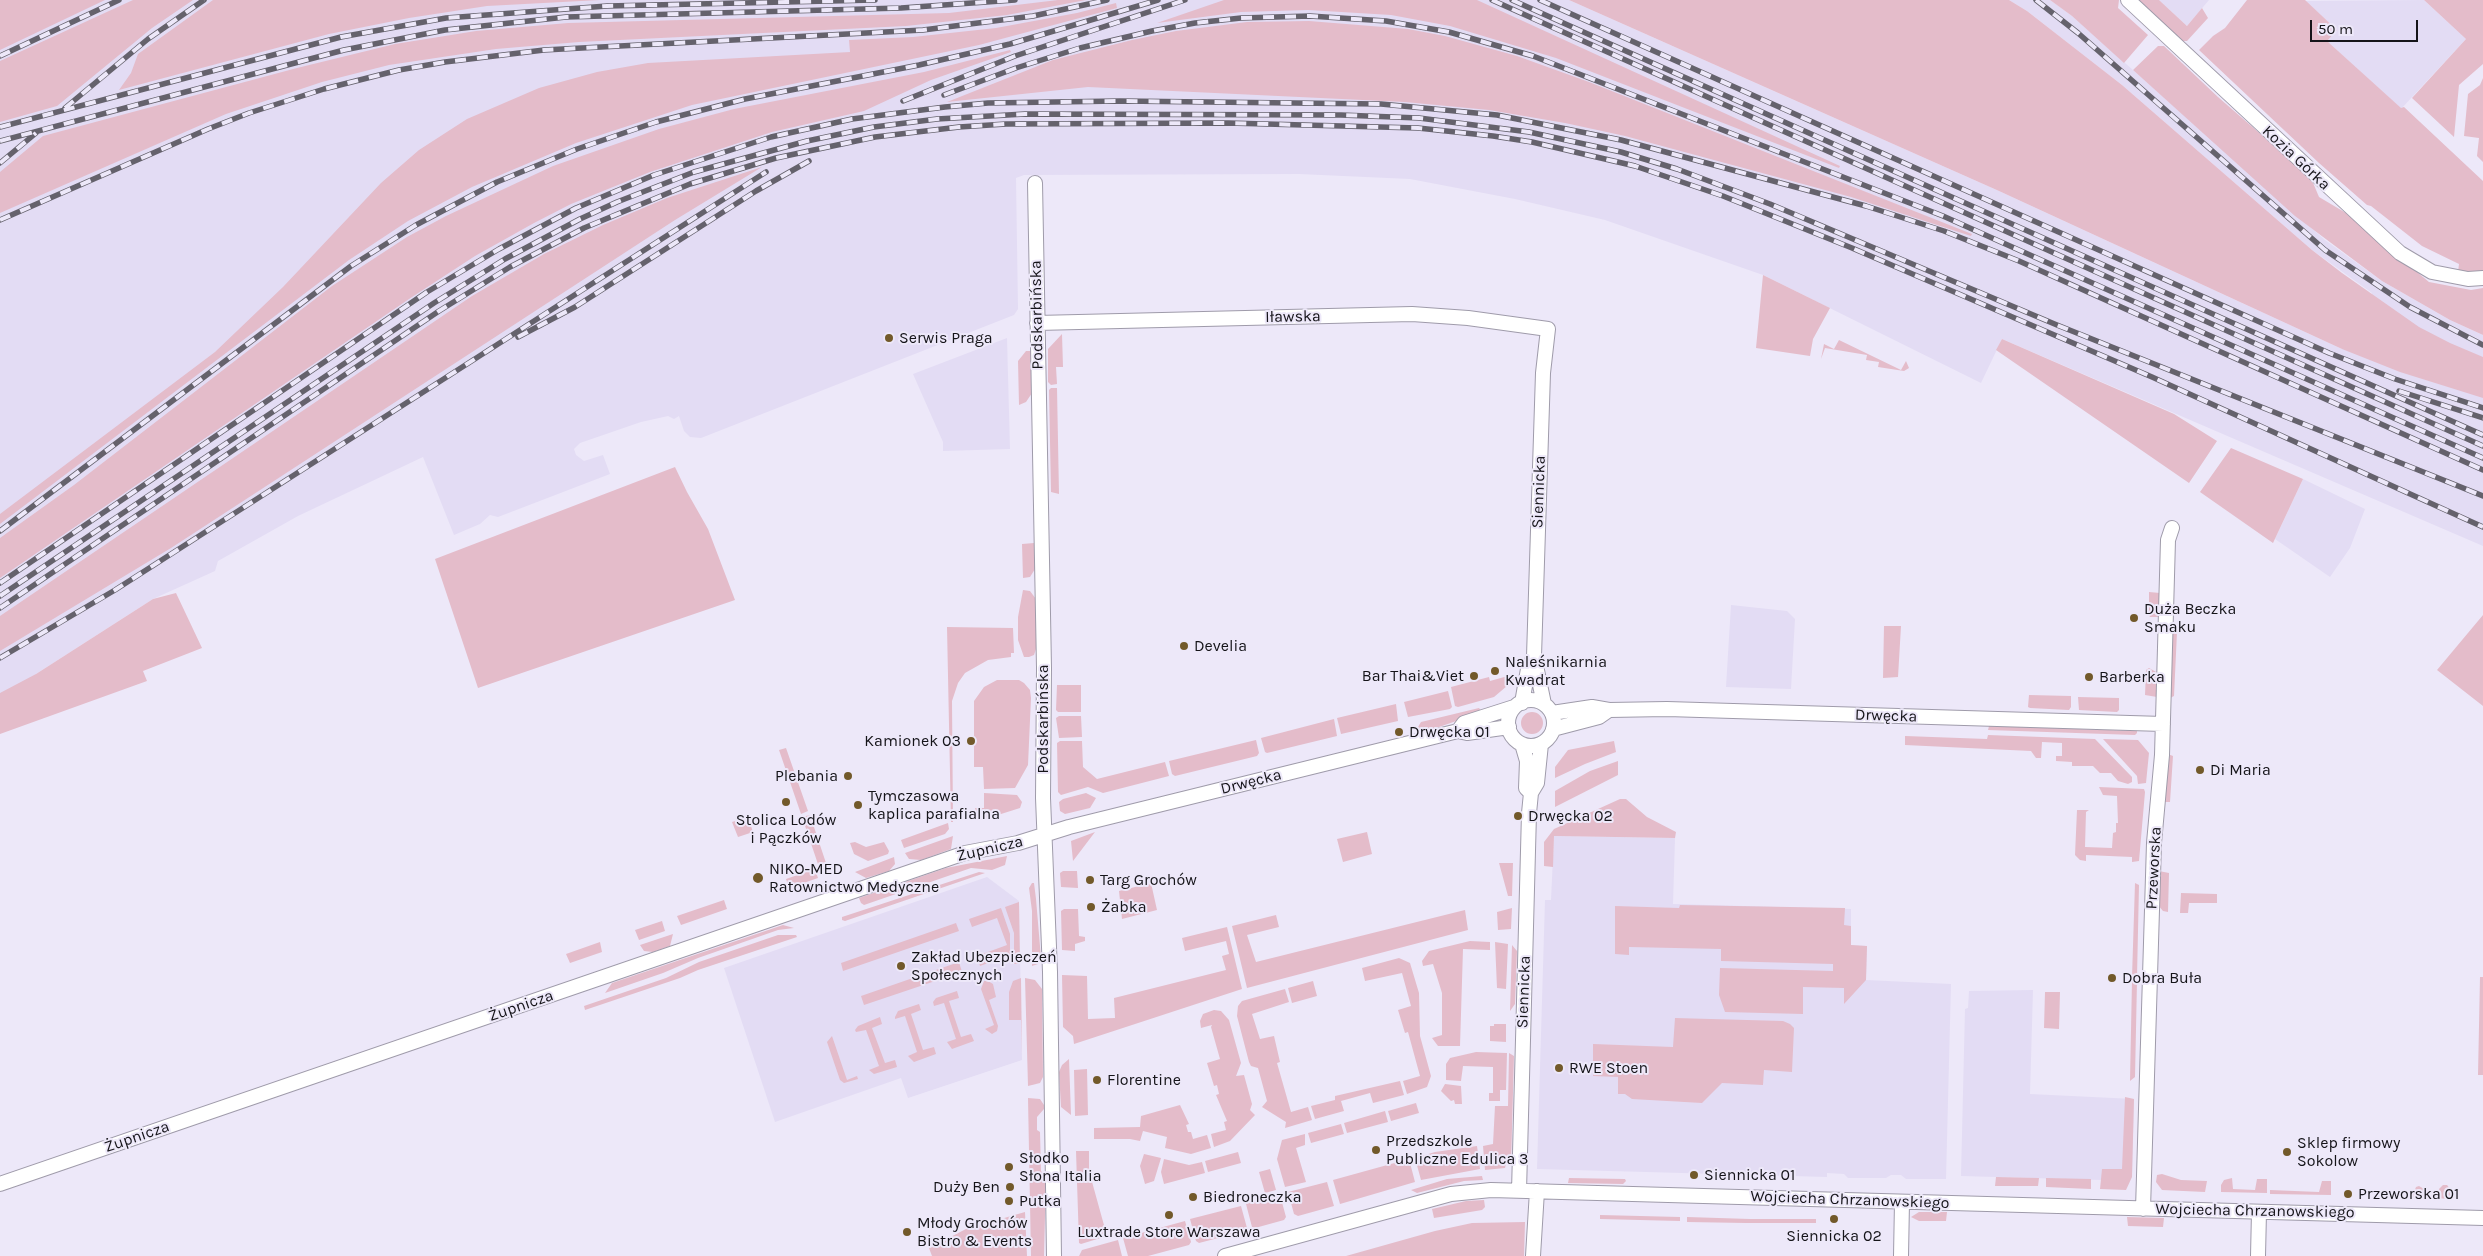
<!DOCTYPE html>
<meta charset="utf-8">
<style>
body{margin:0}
#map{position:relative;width:2483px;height:1256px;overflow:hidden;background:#ede8f9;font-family:Karla,sans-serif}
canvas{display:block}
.scale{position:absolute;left:2310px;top:20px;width:108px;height:22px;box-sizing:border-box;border:2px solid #151419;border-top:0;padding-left:6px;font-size:15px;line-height:18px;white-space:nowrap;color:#151419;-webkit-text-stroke:4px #ede8f9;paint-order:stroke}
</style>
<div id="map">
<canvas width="2483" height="1256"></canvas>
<div class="scale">50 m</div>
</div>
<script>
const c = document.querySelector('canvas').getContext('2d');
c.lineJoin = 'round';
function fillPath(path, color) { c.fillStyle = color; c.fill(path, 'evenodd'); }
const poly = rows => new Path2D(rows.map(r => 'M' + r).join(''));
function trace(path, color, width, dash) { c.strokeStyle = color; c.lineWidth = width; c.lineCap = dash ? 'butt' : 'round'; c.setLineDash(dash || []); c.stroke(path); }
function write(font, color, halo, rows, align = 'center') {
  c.font = font + ' Karla,sans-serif'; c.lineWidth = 4; c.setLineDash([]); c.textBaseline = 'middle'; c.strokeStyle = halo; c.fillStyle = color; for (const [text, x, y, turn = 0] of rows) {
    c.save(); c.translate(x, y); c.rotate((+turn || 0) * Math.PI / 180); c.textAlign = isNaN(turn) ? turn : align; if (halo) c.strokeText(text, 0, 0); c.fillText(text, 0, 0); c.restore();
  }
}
fillPath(poly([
 [0,0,1569,0,1999,191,2342,349,2372,293,2312,250,2122,85,2027,11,2009,0,2050,0,2072,16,2325,240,2382,281,2450,320,2483,335,2483,546,2002,339,1981,383,1763,275,1605,220,1515,199,1410,179,1299,174,1024,175,1016,178,1018,309,1014,315,701,438,690,437,684,431,679,416,674,419,668,416,641,422,580,443,574,449,576,455,584,461,603,455,610,474,498,517,490,515,480,524,454,535,423,457,298,516,218,561,215,571,153,599,36,674,0,734],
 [2159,0,2209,0,2187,26],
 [2424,0,2466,39,2401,109,2327,41,2337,30,2305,1],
 [1007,338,1010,449,943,451,943,442,913,374],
 [2303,479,2365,509,2350,548,2330,577,2275,539],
 [1731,605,1787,611,1795,619,1791,689,1726,687],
 [1554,836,1675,838,1673,904,1851,909,1851,945,1867,946,1866,980,1951,984,1946,1179,1906,1179,1901,1175,1891,1175,1886,1178,1848,1178,1844,1174,1827,1173,1827,1177,1537,1169,1545,900,1551,900],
 [987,877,1019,901,1022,1060,908,1098,901,1078,775,1122,724,968],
 [2033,990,2030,1094,2134,1099,2132,1177,2101,1180,1961,1176,1965,1009,1968,1008,1969,991]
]), '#e3dcf4');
fillPath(poly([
 [0,0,105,0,0,50],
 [133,0,193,0,152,28,57,106,0,122,0,61],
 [213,0,600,0,487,6,409,18,329,34,119,90,131,73,138,54],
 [1058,0,1086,0,1007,15,906,26,579,42,496,49,389,65,322,82,226,114,0,213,0,172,43,136,297,68,395,44,476,31,568,23,949,13],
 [1224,0,1477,0,1840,166,1839,168,1556,58,1450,26,1391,15,1308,10,1241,12,1157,23],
 [1569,0,2009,0,2027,11,2122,85,2312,250,2342,273,2419,327,2450,343,2483,357,2483,398,2400,372,2342,349,1999,191],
 [2050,0,2119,0,2118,8,2148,35,2124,63,2072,16],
 [2138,0,2159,0,2187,26,2202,8,2208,18,2187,41,2182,41],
 [2247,0,2305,0,2337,30,2327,41,2401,108,2404,107,2483,181,2483,273,2458,272,2459,264,2422,246,2371,206,2367,205,2319,163,2199,50,2213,36,2225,28],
 [2424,0,2483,0,2483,64,2459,85,2454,137,2412,98,2466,39],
 [1116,3,1117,8,979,45,692,105,576,143,472,187,408,221,349,260,0,524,0,514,215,352,283,287,381,183,419,150,467,119,539,88,597,72,648,63,850,52,849,40,913,37,996,28,1077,13],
 [1309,21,1408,29,1445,36,1517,56,1589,82,1972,234,1971,236,1851,197,1625,136,1565,123,1489,110,1405,102,1088,87,947,102,1053,60,1132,40,1176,31,1247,22],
 [2158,46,2164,46,2218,97,2311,178,2319,197,2346,213,2429,282,2471,290,2483,288,2483,335,2450,320,2382,281,2295,216,2133,70],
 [1010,50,1011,52,931,80,864,111,772,132,650,172,571,204,534,223,475,256,409,299,0,578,0,538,74,485,332,286,407,237,446,216,553,166,659,129,734,109,924,72],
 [2483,78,2483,162,2477,156,2479,138,2464,136,2468,94,2480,85],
 [762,167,675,220,171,548,0,651,0,616,472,296,544,254,603,225,667,198],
 [1763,275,1830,308,1813,339,1810,356,1756,348],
 [1062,334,1063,367,1056,367,1057,384,1051,385,1048,382,1048,349],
 [2002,339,2174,414,2217,441,2189,483,1996,350],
 [1839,340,1901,370,1906,361,1909,368,1904,371,1878,367,1879,362,1866,360,1867,355,1825,348,1821,359,1824,344,1834,349],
 [1026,351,1031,351,1032,393,1026,402,1019,405,1018,361],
 [1051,388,1057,388,1059,494,1051,492,1049,390],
 [2231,448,2303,479,2273,543,2200,492],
 [675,467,687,492,708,529,735,600,478,688,435,559],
 [1034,543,1035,569,1030,577,1023,578,1022,544],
 [1023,590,1030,591,1036,599,1037,646,1034,655,1029,657,1024,657,1018,640,1018,617],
 [2149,592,2160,593,2159,617,2150,617,2149,615],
 [176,593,202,648,143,671,147,681,0,734,0,693,36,674,153,599],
 [2483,615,2483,706,2437,670],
 [1884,626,1901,626,1898,677,1883,678],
 [947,627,1013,628,1014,653,1011,653,1011,657,988,660,965,673,958,683,952,701,953,822,951,822],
 [2173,628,2177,632,2174,696,2170,698],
 [2149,668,2158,673,2157,697,2145,695,2146,670],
 [1515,674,1514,680,1494,697,1458,707,1455,706,1451,687,1489,677,1490,681],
 [997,680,1019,680,1024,683,1030,690,1031,698,1028,765,1015,788,984,789,983,767,974,767,974,701,984,687],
 [1057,685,1081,685,1081,712,1058,712,1056,710],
 [1448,691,1452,707,1450,709,1408,717,1404,702],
 [2029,695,2071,696,2071,707,2069,710,2030,708,2028,707],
 [2078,697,2119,698,2119,710,2117,712,2079,710],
 [1396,704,1398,721,1341,734,1337,718],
 [1479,708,1482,712,1419,734,1418,727,1421,722],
 '1521 723a11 11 0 1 1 22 0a11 11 0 1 1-22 0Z',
 [1059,716,1081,716,1082,737,1059,738,1056,718],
 [1334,719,1337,736,1267,753,1265,752,1261,738],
 [1989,726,2137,731,2137,733,2135,735,1988,730],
 [1988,735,2095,739,2132,777,2132,782,2128,784,2118,781,2111,773,2100,773,2093,766,2072,766,2072,762,2056,761,2056,756,2062,756,2062,743,2042,742,2041,758,2036,758,2031,751,1905,745,1905,736,1987,739],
 [2103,739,2138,740,2149,753,2146,783,2138,784,2137,776],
 [1256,740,1259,753,1257,756,1175,776,1172,774,1169,761],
 [1060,741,1082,741,1083,767,1097,779,1165,762,1169,776,1103,793,1088,787,1061,795,1058,792,1057,743],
 [1614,741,1616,752,1585,764,1555,778,1555,767,1568,750],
 [786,748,808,811,801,814,779,750],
 [2168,754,2173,756,2170,802,2164,802],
 [1618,761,1618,775,1555,807,1555,791,1590,771],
 [2099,787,2144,789,2145,792,2139,861,2132,862,2132,857,2086,855,2086,861,2080,860,2075,855,2077,810,2089,810,2086,812,2085,847,2112,848,2113,833,2116,832,2116,823,2118,823,2117,796,2103,795],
 [984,793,1017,795,1022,802,1020,808,982,820,978,819,975,808,984,808],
 [1086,793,1096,798,1090,808,1065,814,1060,811,1059,802,1063,799],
 [1620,799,1626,799,1647,817,1676,832,1675,838,1554,836,1553,867,1544,866,1544,842,1554,829],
 [810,815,826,863,821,873,802,817],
 [748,817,753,832,738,837,732,822],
 [948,823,949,829,945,834,904,848,901,840],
 [1095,832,1073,861,1071,841],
 [1367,832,1372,854,1343,862,1337,839],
 [953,836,951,849,921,860,909,859,905,853],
 [855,842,866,847,884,842,889,851,888,854,868,861,854,854,850,843],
 [1007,856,1005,865,992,870,971,868,864,905,861,903,859,898,946,868],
 [894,857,895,864,889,871,866,878,855,872],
 [1499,863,1513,863,1512,896,1508,896],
 [815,869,818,878,789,888,786,879],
 [1063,871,1077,871,1078,888,1061,887,1060,873],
 [2159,871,2169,873,2168,912,2163,911,2158,905],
 [979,872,985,873,845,921,842,920,842,917],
 [1032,883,1034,883,1036,899,1041,958,1038,964,1032,966,1032,911,1029,888],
 [1151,883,1157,910,1122,919,1119,891],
 [2135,883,2139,885,2137,977,2132,977],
 [2181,893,2217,894,2217,903,2189,903,2188,913,2180,913],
 [724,900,727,909,681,925,677,916],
 [1019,902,1020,964,1014,964,1014,933,1005,907],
 [1680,905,1845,908,1844,925,1851,926,1851,945,1867,946,1866,980,1844,1004,1844,988,1803,987,1803,1014,1725,1012,1719,995,1720,968,1833,971,1833,964,1721,961,1721,949,1629,947,1629,955,1615,954,1615,906,1679,908],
 [1001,908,1010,934,1010,955,980,966,977,956,1007,945,997,918,972,927,969,919],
 [1512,908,1511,929,1498,930,1497,912],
 [1064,909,1078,909,1079,936,1085,937,1085,941,1075,944,1075,951,1062,950,1061,911],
 [1465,910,1468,930,1247,988,1232,926,1276,915,1279,927,1247,935,1256,962],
 [662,921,665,931,639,940,635,930],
 [956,923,959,931,843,971,841,963],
 [783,925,794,928,778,930,698,958,663,973,605,993,612,983],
 [1227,927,1242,989,1074,1044,1073,1036,1063,1027,1062,975,1087,976,1088,1019,1115,1018,1114,998,1226,970,1222,956,1229,954,1226,941,1185,951,1182,938],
 [673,934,670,946,653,952,644,951,640,945],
 [778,935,796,935,797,937,698,970,680,978,585,1010,584,1006,666,978,699,962],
 [1470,941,1490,942,1490,950,1463,949,1460,1046,1438,1046,1432,1038,1442,1035,1442,993,1433,964,1423,966,1422,961,1429,951],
 [600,942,602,952,570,963,566,954],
 [1495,942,1508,944,1506,989,1497,988],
 [1512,945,1517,951,1515,1004,1510,1011],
 [1399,958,1410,963,1419,993,1420,1036,1431,1076,1427,1087,1407,1094,1403,1081,1420,1076,1408,1032,1405,1033,1398,1010,1411,1006,1402,973,1365,981,1362,968],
 [959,962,962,972,864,1005,861,996],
 [2480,977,2483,977,2483,1075,2478,1075],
 [1021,978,1022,1056,1021,1020,1009,1020,1009,992,1013,981],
 [1025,978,1035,980,1042,989,1043,1077,1040,1083,1028,1086],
 [2132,980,2137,981,2135,1077,2130,1081],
 [984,981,988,981,993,984,996,997,989,1000,998,1026,997,1031,992,1034,985,1029,994,1025,981,989],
 [1313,981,1317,996,1292,1003,1288,988],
 [1285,989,1289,1002,1252,1014,1260,1039,1274,1036,1280,1062,1277,1063,1291,1112,1308,1107,1312,1120,1285,1128,1286,1122,1262,1107,1267,1101,1258,1068,1251,1066,1249,1062,1237,1016,1238,1006,1242,1001],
 [957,991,959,998,949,1001,961,1037,971,1034,974,1041,952,1049,947,1042,956,1039,944,1003,934,1006,933,1002,936,998],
 [2045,992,2060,992,2059,1029,2044,1028],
 [919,1004,921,1010,911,1014,923,1050,934,1047,936,1054,914,1062,908,1056,917,1052,905,1016,895,1019,895,1017,898,1011],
 [1214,1010,1221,1011,1229,1020,1241,1063,1236,1076,1244,1075,1252,1104,1250,1110,1255,1115,1230,1141,1214,1147,1211,1134,1226,1130,1224,1122,1227,1121,1216,1095,1219,1094,1217,1085,1214,1086,1207,1063,1220,1059,1211,1027,1212,1025,1201,1028,1200,1021,1203,1014],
 [880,1017,882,1024,872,1028,885,1063,895,1060,897,1067,874,1074,869,1070,879,1066,866,1030,856,1032,855,1030,858,1026],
 [1675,1018,1783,1021,1790,1024,1794,1028,1792,1072,1764,1070,1763,1085,1722,1083,1702,1103,1632,1099,1625,1094,1618,1094,1618,1077,1593,1076,1593,1044,1673,1047],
 [1494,1024,1506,1024,1506,1042,1490,1041,1490,1026,1494,1026],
 [832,1036,847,1080,857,1076,858,1079,844,1083,840,1080,827,1042],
 [1476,1052,1507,1053,1506,1090,1500,1090,1500,1101,1489,1101,1489,1093,1493,1093,1493,1067,1463,1066,1461,1081,1446,1080,1446,1064,1450,1058],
 [1509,1053,1514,1056,1511,1164,1506,1164,1505,1168,1485,1170,1483,1146,1493,1144,1495,1106,1508,1106],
 [1069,1059,1071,1115,1061,1107,1059,1072,1062,1065],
 [1087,1069,1088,1115,1075,1116,1074,1070],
 [1400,1081,1404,1095,1373,1103,1370,1093,1341,1101,1344,1111,1315,1119,1311,1106,1335,1100,1335,1096],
 [1445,1084,1461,1086,1462,1104,1455,1104,1454,1100,1451,1101,1441,1091],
 [2125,1097,2134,1099,2132,1177,2126,1190,2100,1189,2102,1169,2122,1169],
 [1028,1098,1040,1099,1044,1105,1044,1109,1037,1117,1037,1130,1040,1132,1041,1171,1046,1177,1044,1256,1031,1256],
 [1416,1103,1419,1113,1391,1121,1388,1111],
 [1180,1105,1189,1124,1186,1125,1188,1132,1191,1132,1193,1139,1207,1135,1211,1148,1191,1154,1165,1148,1167,1137,1143,1131,1140,1141,1130,1139,1094,1139,1094,1128,1140,1127,1141,1116],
 [1385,1111,1388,1122,1347,1133,1344,1123],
 [1341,1124,1344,1134,1311,1143,1308,1133],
 [1305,1134,1305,1145,1296,1148,1306,1182,1285,1187,1277,1159,1282,1140],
 [1477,1146,1480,1169,1421,1180,1415,1158,1435,1152],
 [1076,1151,1089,1151,1089,1171,1107,1236,1081,1244,1079,1243],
 [1238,1152,1241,1163,1208,1172,1205,1161],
 [1144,1154,1161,1158,1154,1181,1145,1184,1140,1166],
 [1164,1159,1189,1165,1202,1162,1205,1173,1164,1184,1161,1172],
 [1409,1159,1415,1182,1340,1204,1333,1180],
 [1270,1169,1276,1190,1265,1193,1259,1172],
 [2162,1174,2181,1180,2207,1181,2205,1192,2162,1190,2156,1182,2157,1175],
 [1482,1176,1483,1180,1464,1181,1417,1193,1411,1190,1447,1179],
 [1996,1177,2039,1178,2038,1186,1995,1186],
 [1569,1178,1625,1179,1626,1181,1623,1184,1568,1183],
 [2046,1178,2091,1179,2091,1189,2046,1187],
 [2232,1178,2233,1189,2255,1190,2257,1179,2267,1179,2267,1193,2221,1192,2221,1185,2224,1180],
 [2322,1181,2331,1181,2331,1195,2270,1194,2270,1190,2319,1192],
 [1327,1182,1334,1206,1298,1216,1294,1214,1288,1192],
 [2443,1185,2447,1185,2451,1190,2452,1199,2412,1197,2416,1187,2419,1186,2424,1189,2424,1195,2438,1195,2439,1189],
 [1280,1195,1286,1217,1284,1220,1255,1228,1252,1227,1246,1204],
 [1484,1200,1485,1207,1482,1210,1434,1218,1432,1209,1466,1201],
 [1241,1206,1247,1228,1245,1231,1199,1243,1196,1241,1190,1219],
 [1025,1212,1027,1256,932,1256,929,1248,966,1229],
 [1919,1212,1947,1212,1946,1221,1919,1221,1911,1217],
 [1600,1215,1680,1217,1680,1221,1600,1219],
 [1687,1217,1750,1219,1816,1219,1816,1223,1746,1223,1687,1222],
 [2127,1217,2164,1218,2163,1227,2128,1226],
 [1185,1221,1191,1242,1189,1245,1148,1256,1128,1256,1123,1238],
 [1525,1222,1524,1256,1346,1256,1435,1231,1472,1223],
 [1118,1240,1122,1256,1079,1256,1082,1250]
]), '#e4bcca');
const minor = poly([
 [2128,0,2400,253,2432,272,2468,279,2483,278],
 [1035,183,1044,668,1043,798,1050,972,1054,1256],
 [1037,323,1412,314,1468,318,1548,329,1543,373,1534,656,1544,704],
 '1508 723a23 23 0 1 1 46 0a23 23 0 1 1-46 0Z',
 [1522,703,1528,669,1534,656],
 [1552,713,1592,707,1609,710,1667,709,2163,724],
 [1553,729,1599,717,1609,710],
 [1458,731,1464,723,1514,707],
 [1522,744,1527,761,1526,788,1531,793],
 [0,1184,965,853,1018,843,1069,827,1458,731,1467,733,1509,727],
 [1519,1191,1529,813,1531,793,1537,783,1541,744],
 [2143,1209,2154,843,2162,755,2168,540,2172,528],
 [1225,1256,1451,1194,1491,1190,2483,1218],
 [1533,1256,1537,1191],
 [1901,1256,1902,1202],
 [2258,1256,2259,1212]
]);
trace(minor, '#9f9baa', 16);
trace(minor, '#fff', 14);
const rail = poly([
 [1492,0,2483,446],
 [1512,0,2483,435],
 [1540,0,2329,353,2395,379,2483,408],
 [2036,0,2078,33,2325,250,2410,307,2483,345],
 [0,56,119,0],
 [944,95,1016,68,1080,48,1152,31,1195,23,1241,18,1310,16,1386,21,1449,32,1533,56,1943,216,2483,458],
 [903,101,1015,56,1185,0],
 [65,108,148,39,204,0],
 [0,127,341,37,446,18,607,6,875,0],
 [0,141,344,50,445,30,566,17,901,8,1015,0],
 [0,163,36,133],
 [0,220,208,129,249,113,324,89,399,70,445,62,544,50,923,30,1033,16,1107,0],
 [518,337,575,307,756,191,809,161],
 [2399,391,2483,418],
 [0,531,351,266,416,225,497,182,577,149,656,122,745,99,919,65,1010,44,1158,0],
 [0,583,427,292,499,249,576,208,654,175,771,137,852,119,945,107,988,103,1120,101,1381,104,1497,115,1621,140,1866,206,1944,231,2019,261,2483,470],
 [0,596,434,303,505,259,580,219,617,202,694,172,807,141,874,127,937,119,1025,114,1341,115,1419,118,1529,132,1621,152,1677,169,1770,204,2057,325,2483,496],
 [0,608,439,311,510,267,584,228,690,184,776,158,875,137,959,127,1006,124,1228,123,1418,128,1493,136,1532,142,1635,166,1723,196,1852,248,2152,377,2483,527],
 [0,658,115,590,766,172]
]);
trace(rail, '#65626c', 5.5);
trace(rail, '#ede8f9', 4, [11]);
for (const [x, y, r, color] of [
 [889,338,5,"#72592a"],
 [2134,618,5,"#72592a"],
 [1184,646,5,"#72592a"],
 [1495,671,5,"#72592a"],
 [1474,676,5,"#72592a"],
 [2089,677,5,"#72592a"],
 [1399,732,5,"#72592a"],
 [971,741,5,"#72592a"],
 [2200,770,5,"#72592a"],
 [848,776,5,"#72592a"],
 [786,802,5,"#72592a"],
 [858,805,5,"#72592a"],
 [1518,816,5,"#72592a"],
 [758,878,6,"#72592a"],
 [1090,880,5,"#72592a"],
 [1091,907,5,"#72592a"],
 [901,966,5,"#72592a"],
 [2112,978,5,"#72592a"],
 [1559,1068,5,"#72592a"],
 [1097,1080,5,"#72592a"],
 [1376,1150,5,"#72592a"],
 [2287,1152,5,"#72592a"],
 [1009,1167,5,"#72592a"],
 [1694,1175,5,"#72592a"],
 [1010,1187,5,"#72592a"],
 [2348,1194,5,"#72592a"],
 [1193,1197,5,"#72592a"],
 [1009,1201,5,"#72592a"],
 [1169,1215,5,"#72592a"],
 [1834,1219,5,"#72592a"],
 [907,1232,5,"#72592a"]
]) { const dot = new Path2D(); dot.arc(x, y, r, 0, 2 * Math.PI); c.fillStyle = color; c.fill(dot); trace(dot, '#ede8f9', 2); }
write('16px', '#151419', '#ede8f9', [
 ["Kozia Górka",2296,158,43],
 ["Podskarbińska",1037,315,-91],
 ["Iławska",1293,317,-1],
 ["Siennicka",1539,492,-88],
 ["Drwęcka",1886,716,2],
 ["Podskarbińska",1043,719,-90],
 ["Drwęcka",1251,782,-14],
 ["Żupnicza",990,849,-13],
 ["Przeworska",2154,868,-87],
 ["Siennicka",1524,992,-88],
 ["Żupnicza",521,1006,-19],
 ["Żupnicza",137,1137,-19],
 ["Wojciecha Chrzanowskiego",1850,1200,2],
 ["Wojciecha Chrzanowskiego",2255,1211,1]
]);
write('16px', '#151419', '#ede8f9', [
 ["Serwis Praga",899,338],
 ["Duża Beczka",2144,609],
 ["Smaku",2144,627],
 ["Develia",1194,646],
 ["Naleśnikarnia",1505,662],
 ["Kwadrat",1505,680],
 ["Bar Thai&Viet",1464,676,"right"],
 ["Barberka",2099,677],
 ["Drwęcka 01",1409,732],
 ["Kamionek 03",961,741,"right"],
 ["Di Maria",2210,770],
 ["Plebania",838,776,"right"],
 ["Tymczasowa",868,796],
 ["kaplica parafialna",868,814],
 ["Drwęcka 02",1528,816],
 ["Stolica Lodów",786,820,"center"],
 ["i Pączków",786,838,"center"],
 ["NIKO-MED",769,869],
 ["Ratownictwo Medyczne",769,887],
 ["Targ Grochów",1100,880],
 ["Żabka",1101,907],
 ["Zakład Ubezpieczeń",911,957],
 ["Społecznych",911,975],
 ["Dobra Buła",2122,978],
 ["RWE Stoen",1569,1068],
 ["Florentine",1107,1080],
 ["Przedszkole",1386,1141],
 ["Publiczne Edulica 3",1386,1159],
 ["Sklep firmowy",2297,1143],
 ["Sokolow",2297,1161],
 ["Słodko",1019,1158],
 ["Słona Italia",1019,1176],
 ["Siennicka 01",1704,1175],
 ["Duży Ben",1000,1187,"right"],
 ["Przeworska 01",2358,1194],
 ["Biedroneczka",1203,1197],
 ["Putka",1019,1201],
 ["Młody Grochów",917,1223],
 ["Bistro & Events",917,1241],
 ["Luxtrade Store Warszawa",1169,1232,"center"],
 ["Siennicka 02",1834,1236,"center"]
], 'left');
</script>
